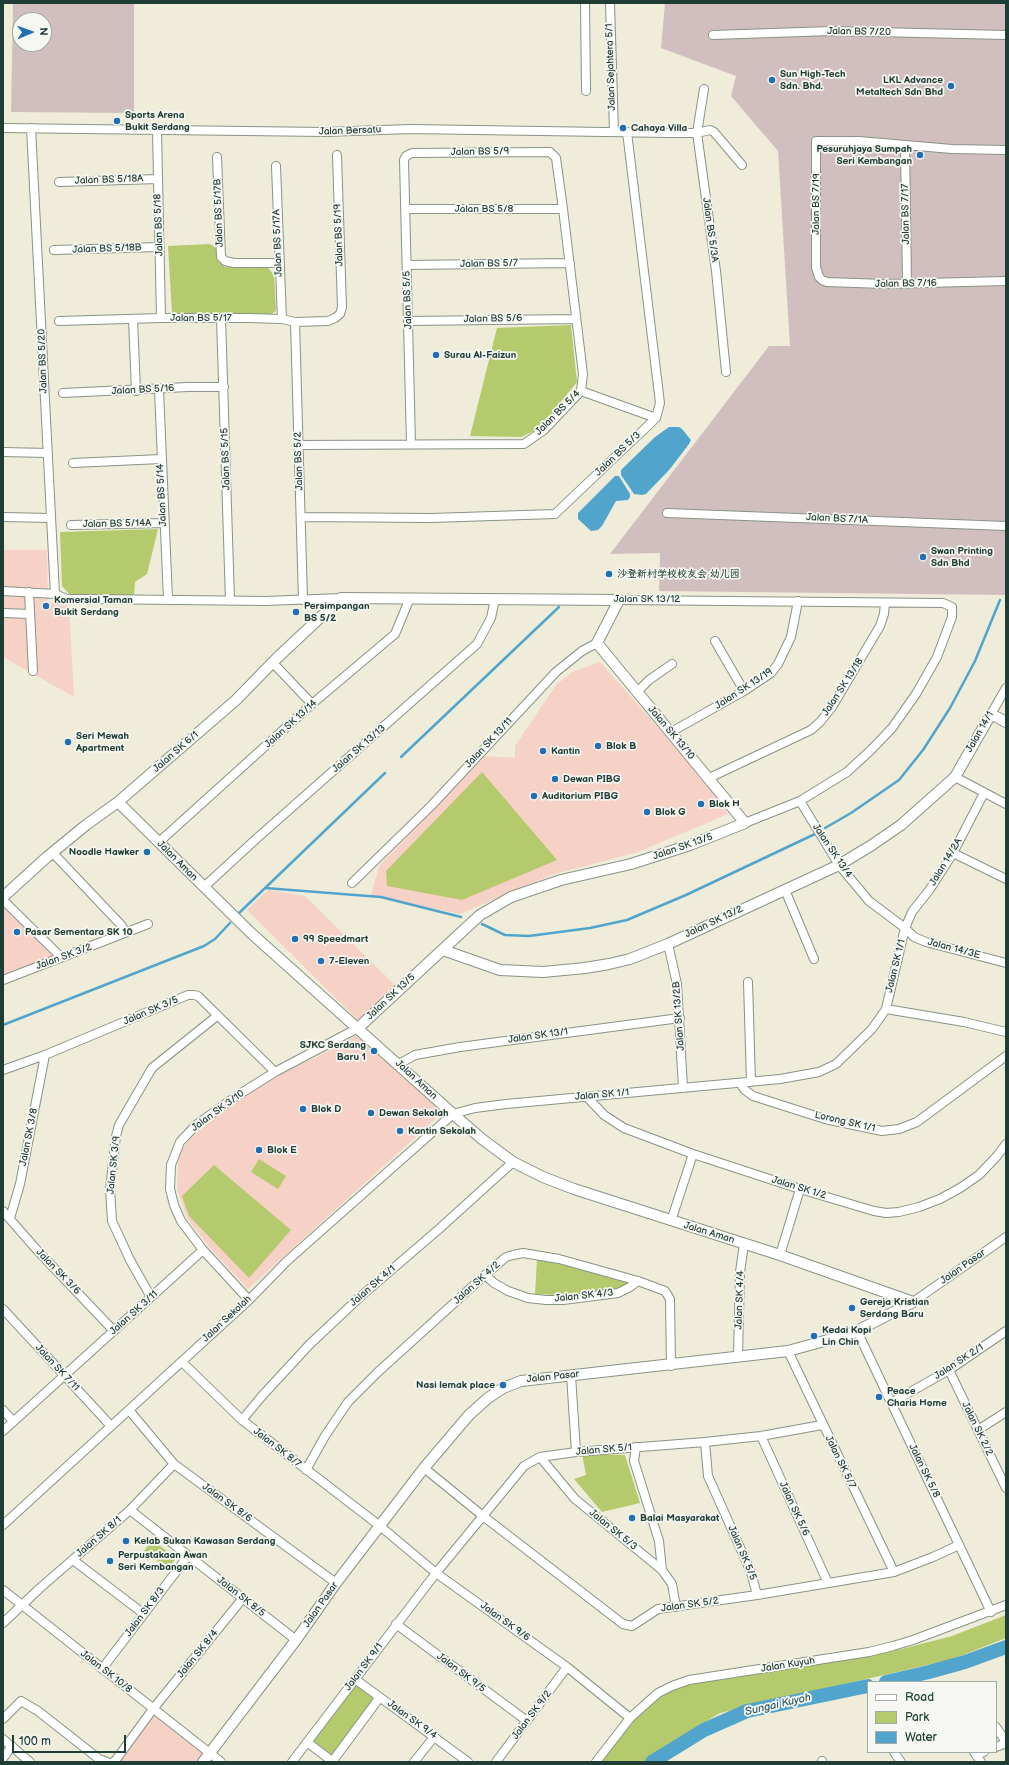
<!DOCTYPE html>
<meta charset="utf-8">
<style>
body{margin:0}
#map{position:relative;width:1009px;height:1765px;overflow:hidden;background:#efecd9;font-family:"Balsamiq Sans",sans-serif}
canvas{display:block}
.frame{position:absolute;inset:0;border:4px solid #1f3d34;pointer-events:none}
.legend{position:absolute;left:867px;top:1681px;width:130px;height:72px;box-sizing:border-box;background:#f6f6f2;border:1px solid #a0aca6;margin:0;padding:5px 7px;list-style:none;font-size:12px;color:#1f3d34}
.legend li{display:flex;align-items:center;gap:8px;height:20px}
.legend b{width:20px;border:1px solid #a0aca6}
.north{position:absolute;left:12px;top:12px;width:40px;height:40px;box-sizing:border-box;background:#f6f6f2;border:1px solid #a0aca6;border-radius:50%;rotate:88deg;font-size:11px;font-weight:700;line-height:16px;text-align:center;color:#1f3d34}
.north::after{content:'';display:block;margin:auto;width:14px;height:18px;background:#1f6fb2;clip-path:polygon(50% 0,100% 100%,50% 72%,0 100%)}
.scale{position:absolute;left:12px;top:1735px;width:114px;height:18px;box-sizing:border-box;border:2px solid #1f3d34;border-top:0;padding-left:5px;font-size:12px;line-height:14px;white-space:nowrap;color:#1f3d34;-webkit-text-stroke:3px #f6f6f2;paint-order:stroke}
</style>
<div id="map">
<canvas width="1009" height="1765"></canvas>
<div class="frame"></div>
<ul class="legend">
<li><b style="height:5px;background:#fff"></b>Road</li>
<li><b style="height:11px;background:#b5c96d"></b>Park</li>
<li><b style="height:11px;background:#51a5cd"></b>Water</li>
</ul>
<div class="north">N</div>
<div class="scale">100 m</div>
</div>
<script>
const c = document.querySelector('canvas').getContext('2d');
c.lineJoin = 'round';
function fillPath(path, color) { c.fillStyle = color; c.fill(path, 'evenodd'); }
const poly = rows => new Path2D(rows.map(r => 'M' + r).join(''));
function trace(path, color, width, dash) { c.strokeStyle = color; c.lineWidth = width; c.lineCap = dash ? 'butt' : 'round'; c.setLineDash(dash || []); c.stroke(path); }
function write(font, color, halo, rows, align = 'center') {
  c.font = font + ' "Balsamiq Sans","LXGW WenKai TC",sans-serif'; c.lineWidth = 3.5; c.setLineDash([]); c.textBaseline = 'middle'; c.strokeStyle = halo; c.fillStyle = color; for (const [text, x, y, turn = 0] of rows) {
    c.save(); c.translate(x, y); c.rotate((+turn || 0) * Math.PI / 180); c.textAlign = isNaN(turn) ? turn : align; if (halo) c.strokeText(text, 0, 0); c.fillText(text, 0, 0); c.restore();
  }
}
fillPath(poly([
 [3,550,47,550,48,602,69,606,74,697,3,657],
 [600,662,703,778,728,814,638,852,551,875,460,914,371,895,379,866,485,756,515,758,515,746,556,685,572,672],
 [268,890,305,896,397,987,359,1021,247,910],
 [5,905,53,957,3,976,3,907],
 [357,1035,443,1112,248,1289,211,1249,187,1218,177,1189,178,1161,182,1149,192,1137,217,1115,282,1072,317,1057],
 [154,1712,216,1762,115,1762]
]), '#f6d1c5');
fillPath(poly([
 [13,3,134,3,134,113,11,112],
 [20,20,44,20,44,44,20,44],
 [665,3,1006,3,1006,595,659,591,660,553,610,554,769,346,790,346,778,151,731,96,736,76,661,48]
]), '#d1bfbf');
fillPath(poly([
 [210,244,216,248,217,260,225,267,268,268,274,275,276,311,271,314,172,313,168,246],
 [571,325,577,382,540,428,521,437,470,436,497,328],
 [158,529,147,574,135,582,134,596,72,597,62,586,60,532],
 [482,772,557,860,462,900,387,886,386,871],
 [259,1159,286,1176,278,1189,251,1172],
 [214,1165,291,1230,249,1278,189,1216,182,1196],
 [537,1259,562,1263,625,1281,628,1285,624,1288,598,1292,561,1295,535,1294],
 [582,1454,625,1455,640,1503,602,1512,574,1479,586,1475],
 [152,1540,176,1558,168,1569,144,1551],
 [1006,1615,1006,1638,953,1659,720,1713,662,1748,645,1762,599,1762,639,1715,661,1697,682,1685,726,1679,758,1670,797,1664,812,1666,820,1661,857,1657,902,1649,952,1636],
 [355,1684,375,1698,332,1756,313,1741]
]), '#b5c96d');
fillPath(poly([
 [669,427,679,427,682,429,691,440,689,444,670,469,646,494,642,495,634,494,621,475,621,470,655,437],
 [615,476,619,476,630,494,630,497,628,500,616,501,602,526,598,530,591,531,578,519,578,513]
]), '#51a5cd');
trace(poly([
 [401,757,559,607],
 [825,828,851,813,899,780,923,750,950,708,975,661,1000,600],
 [265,888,381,897,461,917],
 [238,914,385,773],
 [482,924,505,935,529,936,590,928,627,920,686,895,815,834],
 [3,1025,204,946,215,939,230,923]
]), '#51a5cd', 2.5);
trace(poly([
 [886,1682,929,1672,965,1662,1006,1647],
 [652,1762,704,1730,747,1711,868,1686]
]), '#51a5cd', 14);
const minor = poly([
 [585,3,586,91],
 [610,3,614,132],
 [713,35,831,31,1006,35],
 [704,89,697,133,716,271,726,372],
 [3,128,325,132,410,129,670,133,697,133,710,130,714,132,742,165],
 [31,128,55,594],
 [157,131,161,318],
 [905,145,907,283],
 [1006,150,952,149,859,141,816,141,816,267,819,277,822,280,827,282,885,284,1006,281],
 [217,157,221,257,225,261,234,263,279,263],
 [276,166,282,319],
 [59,182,158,179],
 [405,209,563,209],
 [54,250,159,247],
 [407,265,570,263],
 [221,318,230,601],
 [133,319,136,391],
 [59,321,161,318,248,318,282,319,295,322,328,321,335,318,340,314,342,307,337,155],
 [409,321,576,319],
 [295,322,303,600],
 [159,390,168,599],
 [581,391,656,418],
 [63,393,188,387,224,387],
 [298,445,524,444,544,430,581,391,583,374,563,209,556,158,550,152,412,153,406,156,404,160,411,444],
 [3,452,48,453],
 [73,463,161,459],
 [667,513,1006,526],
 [3,517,51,518],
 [301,517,431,518,555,514,656,418,660,403,627,132],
 [71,525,164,523],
 [3,591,55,594,67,599,88,599,266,601,341,598],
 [29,592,33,671],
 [619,600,943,603,952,607,952,617,937,657,916,694,892,728,871,750,847,772,800,801,745,823],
 [3,613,30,614],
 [715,641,744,691],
 [273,663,312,704],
 [637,692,649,680,672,664],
 [991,714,1006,688],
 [671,732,744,691,771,673,778,664,791,637,798,601],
 [955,777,1006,804],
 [709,778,811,730,820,722,832,707,880,626,884,614,885,603],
 [800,801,839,865,869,901,905,928,914,937,926,942,1006,963],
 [159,842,312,704,395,634,410,598],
 [52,852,122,926,125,933],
 [953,853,1006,879],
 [352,883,431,806,556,672,582,651,597,643],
 [204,887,256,839,477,644,491,618,495,599],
 [785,890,814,959],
 [3,900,61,957],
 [668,944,677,984,683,1088],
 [3,980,148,924],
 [748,982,751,1082],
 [886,1009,964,1022,1006,1032],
 [399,1064,415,1055,460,1047,680,1018],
 [3,1070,45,1055,188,995,194,995,198,996,275,1072],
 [740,1083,745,1090,753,1096,825,1119,882,1131,899,1129,917,1122,1006,1056],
 [587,1097,604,1115,624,1128,693,1154,800,1189,874,1211,886,1213,899,1212,919,1207,940,1199,960,1188,979,1175,997,1156,1006,1144],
 [3,1211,36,1249,114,1331],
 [10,1218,20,1184,45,1055],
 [671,1221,693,1154],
 [780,1255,800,1189],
 [485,1275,494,1283,508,1291,528,1298,546,1300,563,1300,618,1293,630,1287,638,1281],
 [151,1297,130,1260,112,1221,110,1189,116,1136,119,1125,152,1068,217,1016],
 [249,1300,203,1250,181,1221,174,1205,170,1189,171,1165,180,1142,196,1125,235,1097,275,1072,358,1028],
 [913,1302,1006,1237],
 [3,1309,111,1426],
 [857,1331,991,1612],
 [788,1351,894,1572],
 [738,1357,740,1272,744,1244],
 [182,1362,242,1420,380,1526,436,1573,567,1667,630,1718],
 [949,1370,1006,1488],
 [571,1375,576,1452],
 [891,1403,949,1370,1006,1331],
 [3,1410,13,1421],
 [129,1410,174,1464,336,1583],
 [242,1420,262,1396,309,1345,360,1297,439,1229,513,1162],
 [978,1430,1006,1412],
 [3,1431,203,1250],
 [761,1436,828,1583],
 [705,1442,708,1476,751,1572,757,1595],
 [636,1447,634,1461,659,1541,662,1570],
 [540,1457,575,1499,662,1570,672,1584,676,1607],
 [424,1468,483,1516,623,1624,632,1626,658,1609,757,1595,894,1572,933,1557,959,1545],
 [306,1470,325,1436,348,1402,378,1372,485,1275,506,1257,513,1255,523,1253,559,1259,638,1281,665,1291,670,1299,671,1366],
 [130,1510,296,1640],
 [3,1525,249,1300,287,1261,453,1114,475,1108,506,1104,780,1079,819,1072,836,1064,872,1029,886,1009,905,928,912,912,930,889,953,853,984,793],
 [73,1560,144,1614],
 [3,1590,221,1762],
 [3,1623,40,1588,130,1510,174,1464],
 [396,1624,527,1721],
 [102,1669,188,1556],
 [355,1679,468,1762],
 [3,1719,21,1701,38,1711,99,1759,107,1762],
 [996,1727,1006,1742],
 [3,1739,30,1762],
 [307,1742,333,1762],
 [996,1747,1006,1743],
 [894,1752,901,1762],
 [974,1752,981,1762],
 [976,1755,984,1752],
 [3,1758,12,1746],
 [822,1761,822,1762],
 [113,1762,115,1761,153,1709,243,1598],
 [292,1762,436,1573,524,1466,540,1457,576,1452,705,1442,761,1436,822,1425],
 [332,1762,380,1697],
 [414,1762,434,1737],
 [496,1762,567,1667],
 [596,1762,630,1718,658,1693,672,1686,689,1680,869,1652,893,1646,913,1640,1006,1605]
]);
const tertiary = poly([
 [118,802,251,933,453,1114,482,1139,513,1162,543,1177,574,1189,780,1255,913,1302],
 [3,897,47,857,86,825,118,802,236,700,277,658,341,598,619,600,597,643,745,823,690,845,631,864,561,880,511,897,480,915,358,1028],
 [443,950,500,970,543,972,585,968,609,964,630,959,668,944,839,865,872,845,901,825,955,777,991,714,1006,722],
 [203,1762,296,1640,336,1583,424,1468,469,1415,488,1398,503,1388,521,1381,788,1351,853,1333,913,1302]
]);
trace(minor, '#879486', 10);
trace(tertiary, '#879486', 12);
trace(minor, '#fff', 8);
trace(tertiary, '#fff', 10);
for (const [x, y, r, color] of [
 [772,80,4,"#1f6fb2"],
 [951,86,4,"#1f6fb2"],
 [117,121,4,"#1f6fb2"],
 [623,128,4,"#1f6fb2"],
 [920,155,4,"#1f6fb2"],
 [436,355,4,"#1f6fb2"],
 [923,557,4,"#1f6fb2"],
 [609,574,4,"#1f6fb2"],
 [46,606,4,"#1f6fb2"],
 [296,612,4,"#1f6fb2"],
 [68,742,4,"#1f6fb2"],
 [598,746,4,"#1f6fb2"],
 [543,751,4,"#1f6fb2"],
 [555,779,4,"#1f6fb2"],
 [534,796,4,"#1f6fb2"],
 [701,804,4,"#1f6fb2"],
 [647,812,4,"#1f6fb2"],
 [147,852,4,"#1f6fb2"],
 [17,932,4,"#1f6fb2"],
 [295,939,4,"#1f6fb2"],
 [321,961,4,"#1f6fb2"],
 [374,1051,4,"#1f6fb2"],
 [303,1109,4,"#1f6fb2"],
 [371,1113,4,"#1f6fb2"],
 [400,1131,4,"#1f6fb2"],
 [259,1150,4,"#1f6fb2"],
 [852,1308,4,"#1f6fb2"],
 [814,1336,4,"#1f6fb2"],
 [503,1385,4,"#1f6fb2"],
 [879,1397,4,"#1f6fb2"],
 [632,1518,4,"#1f6fb2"],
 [126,1541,4,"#1f6fb2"],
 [110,1561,4,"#1f6fb2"]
]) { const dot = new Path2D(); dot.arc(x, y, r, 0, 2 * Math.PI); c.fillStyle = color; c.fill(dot); trace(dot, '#f6f6f2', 1.5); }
write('10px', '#1f3d34', '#f6f6f2', [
 ["Jalan BS 7/20",859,32,1],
 ["Jalan Sejahtera 5/1",611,67,-92],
 ["Jalan Bersatu",350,131,-2],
 ["Jalan BS 5/9",480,152,-1],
 ["Jalan BS 5/18A",109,180,-2],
 ["Jalan BS 7/19",816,204,-90],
 ["Jalan BS 5/8",484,209],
 ["Jalan BS 5/17B",219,213,-92],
 ["Jalan BS 7/17",906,214,-91],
 ["Jalan BS 5/18",159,225,-92],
 ["Jalan BS 5/3A",710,230,82],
 ["Jalan BS 5/19",339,235,-92],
 ["Jalan BS 5/17A",278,243,-92],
 ["Jalan BS 5/18B",107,249,-2],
 ["Jalan BS 5/7",489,264,-1],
 ["Jalan BS 7/16",906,284,-1],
 ["Jalan BS 5/5",408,300,-92],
 ["Jalan BS 5/17",201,318],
 ["Jalan BS 5/6",493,319,-1],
 ["Jalan BS 5/20",43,361,-92],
 ["Jalan BS 5/16",143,390,-3],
 ["Jalan BS 5/4",558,413,-45],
 ["Jalan BS 5/3",618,454,-44],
 ["Jalan BS 5/15",226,459,-92],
 ["Jalan BS 5/2",299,461,-92],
 ["Jalan BS 5/14",162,495,-93],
 ["Jalan BS 7/1A",837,519,3],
 ["Jalan BS 5/14A",117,524,-1],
 ["Jalan SK 13/12",647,599],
 ["Jalan SK 13/18",843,687,-57],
 ["Jalan SK 13/19",744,689,-33],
 ["Jalan SK 13/14",291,724,-42],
 ["Jalan 14/1",980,732,-60],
 ["Jalan SK 13/10",671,733,50],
 ["Jalan SK 13/11",489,743,-47],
 ["Jalan SK 13/13",359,749,-41],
 ["Jalan SK 6/1",176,752,-41],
 ["Jalan SK 13/5",683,847,-19],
 ["Jalan SK 13/4",832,851,56],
 ["Jalan Aman",177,861,45],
 ["Jalan 14/2A",946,862,-59],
 ["Jalan SK 13/2",714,922,-25],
 ["Jalan 14/3E",954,949,15],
 ["Jalan SK 3/2",64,957,-20],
 ["Jalan SK 1/1",896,966,-76],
 ["Jalan SK 13/5",391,997,-43],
 ["Jalan SK 3/5",151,1011,-23],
 ["Jalan SK 13/2B",679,1016,-94],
 ["Jalan SK 13/1",538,1036,-8],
 ["Jalan Aman",416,1080,43],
 ["Jalan SK 1/1",602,1095,-5],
 ["Jalan SK 3/10",218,1111,-36],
 ["Lorong SK 1/1",845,1122,13],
 ["Jalan SK 3/8",29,1137,-79],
 ["Jalan SK 3/9",114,1165,-84],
 ["Jalan SK 1/2",799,1188,17],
 ["Jalan Aman",709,1233,17],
 ["Jalan Pasar",963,1267,-35],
 ["Jalan SK 3/6",58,1272,46],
 ["Jalan SK 4/2",477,1283,-42],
 ["Jalan SK 4/1",373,1286,-41],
 ["Jalan SK 4/3",584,1296,-6],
 ["Jalan SK 4/4",740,1300,-88],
 ["Jalan SK 3/11",134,1313,-42],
 ["Jalan Sekolah",227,1319,-43],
 ["Jalan SK 2/1",959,1362,-33],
 ["Jalan SK 7/11",57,1368,47],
 ["Jalan Pasar",553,1377,-6],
 ["Jalan SK 2/2",977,1429,64],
 ["Jalan SK 8/7",277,1448,38],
 ["Jalan SK 5/1",604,1450,-5],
 ["Jalan SK 5/7",840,1462,64],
 ["Jalan SK 5/8",924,1471,64],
 ["Jalan SK 8/6",227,1503,36],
 ["Jalan SK 5/6",794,1509,65],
 ["Jalan SK 5/3",613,1530,39],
 ["Jalan SK 8/1",99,1537,-41],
 ["Jalan SK 5/5",742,1553,67],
 ["Jalan SK 8/5",241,1597,38],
 ["Jalan Pasar",321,1605,-55],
 ["Jalan SK 5/2",690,1605,-8],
 ["Jalan SK 8/3",145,1612,-53],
 ["Jalan SK 9/6",505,1622,36],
 ["Jalan SK 8/4",198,1654,-51],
 ["Jalan Kuyuh",788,1665,-9],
 ["Jalan SK 9/1",364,1667,-53],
 ["Jalan SK 10/8",106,1672,38],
 ["Jalan SK 9/5",461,1673,37],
 ["Jalan SK 9/2",532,1715,-53],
 ["Jalan SK 9/4",412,1720,36]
]);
write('bold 10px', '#1f3d34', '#f6f6f2', [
 ["Sun High-Tech",780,74],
 ["Sdn. Bhd.",780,86],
 ["LKL Advance",943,80,"right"],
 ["Metaltech Sdn Bhd",943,92,"right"],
 ["Sports Arena",125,115],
 ["Bukit Serdang",125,127],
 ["Cahaya Villa",631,128],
 ["Pesuruhjaya Sumpah",912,149,"right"],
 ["Seri Kembangan",912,161,"right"],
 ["Surau Al-Faizun",444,355],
 ["Swan Printing",931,551],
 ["Sdn Bhd",931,563],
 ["沙登新村学校校友会 幼儿园",617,574],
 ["Komersial Taman",54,600],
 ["Bukit Serdang",54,612],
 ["Persimpangan",304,606],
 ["BS 5/2",304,618],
 ["Seri Mewah",76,736],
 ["Apartment",76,748],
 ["Blok B",606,746],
 ["Kantin",551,751],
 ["Dewan PIBG",563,779],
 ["Auditorium PIBG",542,796],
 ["Blok H",709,804],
 ["Blok G",655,812],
 ["Noodle Hawker",139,852,"right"],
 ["Pasar Sementara SK 10",25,932],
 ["99 Speedmart",303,939],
 ["7-Eleven",329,961],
 ["SJKC Serdang",366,1045,"right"],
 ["Baru 1",366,1057,"right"],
 ["Blok D",311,1109],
 ["Dewan Sekolah",379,1113],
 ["Kantin Sekolah",408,1131],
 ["Blok E",267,1150],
 ["Gereja Kristian",860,1302],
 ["Serdang Baru",860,1314],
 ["Kedai Kopi",822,1330],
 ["Lin Chin",822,1342],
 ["Nasi lemak place",495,1385,"right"],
 ["Peace",887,1391],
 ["Charis Home",887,1403],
 ["Balai Masyarakat",640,1518],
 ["Kelab Sukan Kawasan Serdang",134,1541],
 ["Perpustakaan Awan",118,1555],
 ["Seri Kembangan",118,1567]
], 'left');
write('italic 11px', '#2e5c62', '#f6f6f2', [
 ["Sungai Kuyoh",778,1705,-13]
]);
</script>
